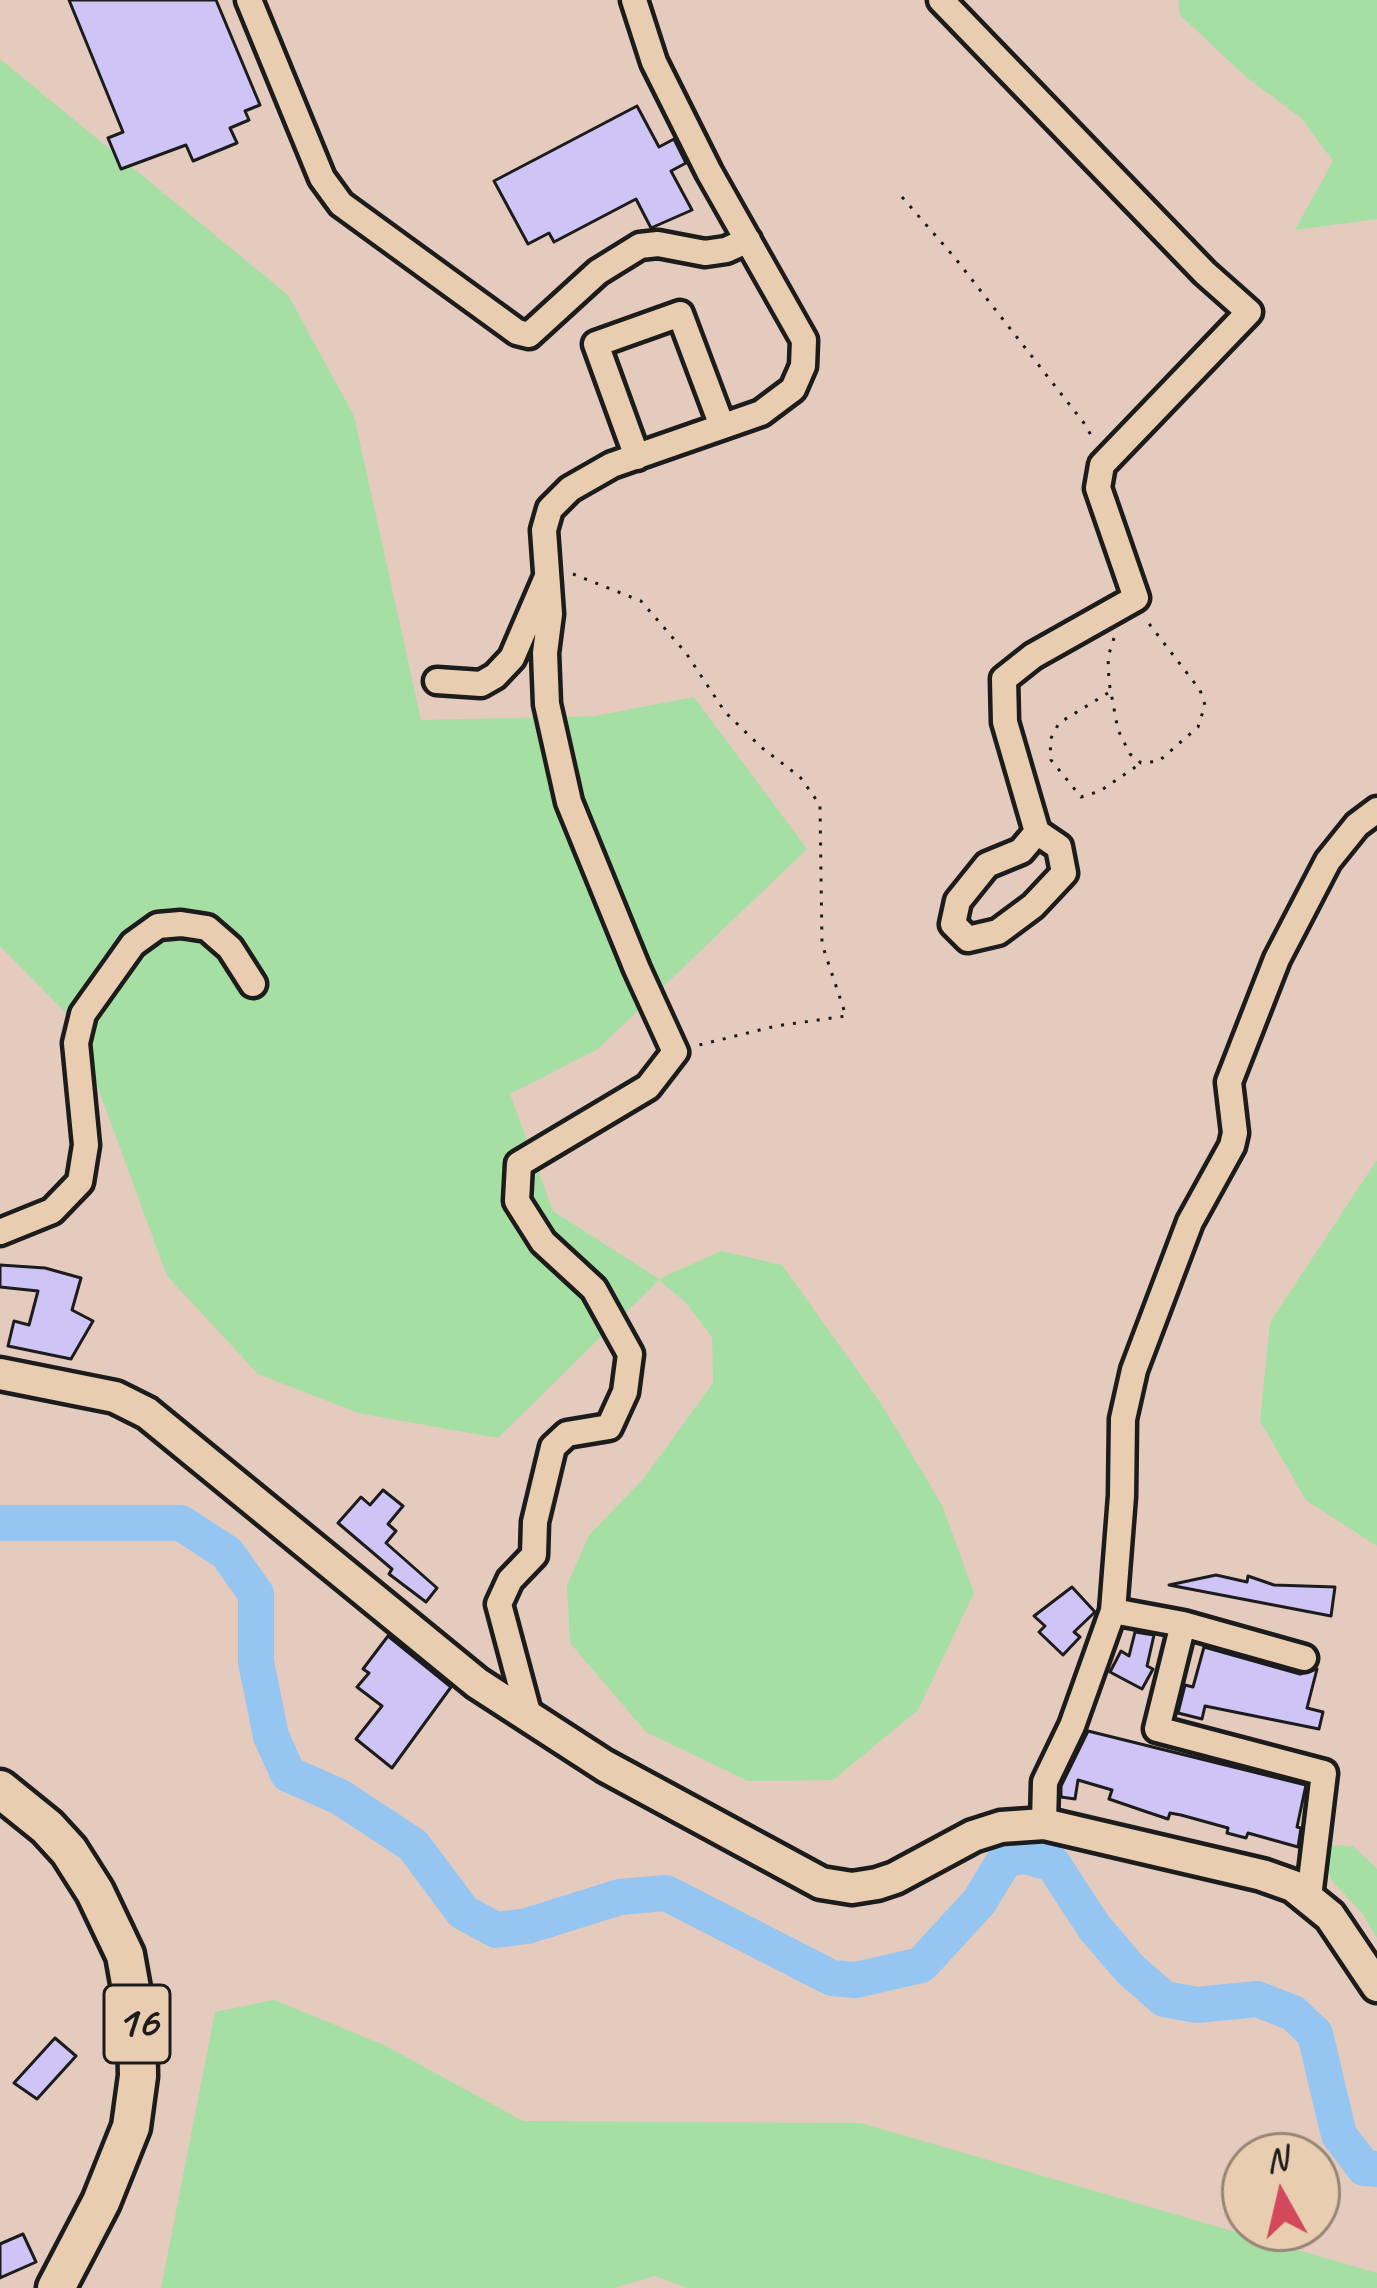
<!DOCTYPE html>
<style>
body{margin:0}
#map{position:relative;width:1377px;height:2288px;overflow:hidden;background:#e4cbbe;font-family:Caveat,sans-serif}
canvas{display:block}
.north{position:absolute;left:1221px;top:2132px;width:120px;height:120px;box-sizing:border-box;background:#e9cdb0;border:3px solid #978675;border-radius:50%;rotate:352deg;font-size:33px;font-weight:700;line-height:48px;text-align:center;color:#1c1c1c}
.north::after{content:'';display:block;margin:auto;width:42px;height:54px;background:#d1495b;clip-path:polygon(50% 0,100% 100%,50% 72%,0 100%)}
</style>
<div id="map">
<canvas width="1377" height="2288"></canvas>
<div class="north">N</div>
</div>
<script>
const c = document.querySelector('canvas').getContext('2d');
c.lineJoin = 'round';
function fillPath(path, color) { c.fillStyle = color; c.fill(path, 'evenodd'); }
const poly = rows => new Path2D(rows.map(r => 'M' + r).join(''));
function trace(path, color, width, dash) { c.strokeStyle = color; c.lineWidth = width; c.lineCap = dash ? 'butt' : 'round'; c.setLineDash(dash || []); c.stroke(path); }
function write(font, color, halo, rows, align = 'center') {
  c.font = font + ' Caveat,sans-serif'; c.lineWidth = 12; c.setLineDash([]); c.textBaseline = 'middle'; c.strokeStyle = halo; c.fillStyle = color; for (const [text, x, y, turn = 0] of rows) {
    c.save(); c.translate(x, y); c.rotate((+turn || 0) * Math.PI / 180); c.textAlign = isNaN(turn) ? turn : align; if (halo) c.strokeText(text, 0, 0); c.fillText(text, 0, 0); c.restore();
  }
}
fillPath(poly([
 [1178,0,1377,0,1377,219,1295,230,1333,161,1301,118,1245,76,1180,15],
 [0,59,288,295,354,416,421,720,595,716,694,697,807,849,598,1049,510,1094,553,1211,659,1279,721,1251,782,1265,882,1405,942,1505,974,1593,918,1710,833,1780,748,1781,646,1732,570,1643,567,1585,589,1535,644,1478,713,1383,712,1337,686,1303,659,1280,498,1438,358,1413,258,1374,167,1276,73,1020,0,946],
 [1377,1160,1377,1546,1306,1500,1260,1421,1270,1322],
 [1329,1845,1353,1846,1377,1869,1377,1938,1363,1914,1332,1881,1325,1866],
 [274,2000,384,2045,523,2121,861,2123,1377,2273,1377,2288,688,2288,655,2276,613,2288,161,2288,215,2012]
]), '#a6dfa4');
trace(poly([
 [0,1523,181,1523,227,1553,256,1594,256,1662,271,1736,288,1774,340,1797,413,1845,463,1912,496,1930,527,1926,620,1897,666,1893,832,1978,856,1980,921,1965,979,1902,1006,1858,1026,1856,1053,1864,1094,1927,1130,1969,1164,1999,1197,2005,1257,1999,1293,2013,1315,2034,1339,2135,1364,2168,1377,2169]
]), '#95c5f1', 36);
const building = poly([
 [69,0,216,0,260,105,245,111,249,120,230,128,237,143,193,161,186,145,121,169,108,138,123,132,69,0],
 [637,106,659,147,674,139,686,163,671,171,692,210,651,228,636,199,554,242,549,233,528,244,494,181,637,106],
 [0,1265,45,1268,81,1278,72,1310,93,1321,71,1359,8,1346,14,1321,29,1325,38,1291,0,1287,0,1265],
 [383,1490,403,1506,388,1524,396,1531,386,1543,437,1588,426,1602,389,1574,392,1569,338,1523,361,1497,370,1505,383,1490],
 [1216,1575,1247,1582,1248,1576,1274,1585,1335,1587,1331,1616,1169,1585,1216,1575],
 [1072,1587,1095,1612,1074,1632,1080,1637,1063,1655,1039,1632,1045,1626,1034,1616,1072,1587],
 [1135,1632,1154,1635,1147,1666,1153,1669,1142,1689,1110,1672,1121,1651,1129,1656,1135,1632],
 [388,1636,451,1687,392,1768,356,1739,382,1706,357,1687,369,1673,363,1669,388,1636],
 [1204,1647,1300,1674,1317,1669,1307,1708,1323,1712,1319,1729,1205,1706,1202,1719,1178,1713,1185,1685,1193,1687,1204,1647],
 [1088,1731,1306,1785,1297,1827,1301,1828,1298,1847,1248,1833,1246,1838,1227,1833,1228,1828,1181,1815,1170,1813,1168,1819,1147,1812,1109,1799,1112,1790,1078,1780,1075,1799,1061,1797,1061,1786,1088,1731],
 [55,2038,76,2056,37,2099,14,2083,55,2038],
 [23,2234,36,2262,0,2278,0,2244,23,2234]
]);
fillPath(building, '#cfc4f6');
trace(building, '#1c1c1c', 3);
const minor = poly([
 [249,0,322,178,341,204,517,332,529,335,598,272,640,246,658,244,705,253,726,250,748,240],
 [941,0,1205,273,1249,312,1102,465,1098,488,1136,598,1033,656,1004,679,1005,722,1037,832,1059,847,1064,873,1033,906,998,932,968,939,953,924,958,901,987,865,1021,851,1037,832],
 [637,457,596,344,680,314,722,426],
 [437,681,481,684,495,676,512,658,546,579],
 [0,1232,52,1211,80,1182,86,1145,76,1043,83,1014,133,944,158,926,181,924,207,928,230,948,253,984],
 [1113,1611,1183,1624,1157,1729,1324,1773,1309,1897],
 [1183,1624,1304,1658],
 [530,1720,499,1604,510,1580,534,1555,535,1522,553,1447,567,1434,609,1427,625,1392,630,1354,594,1289,543,1242,517,1201,519,1164,648,1087,675,1052,637,969,569,802,547,704,545,653,550,614,544,530,550,509,570,489,612,465,761,413,793,389,803,366,804,340,709,172,654,62,634,0],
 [1044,1824,1045,1782,1072,1726,1113,1611,1122,1496,1123,1419,1134,1370,1190,1222,1232,1146,1235,1133,1229,1082,1277,959,1328,861,1357,825,1377,810]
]);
const tertiary = poly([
 [0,1374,115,1397,147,1413,477,1683,605,1766,821,1883,852,1888,877,1884,895,1878,973,1836,1001,1827,1044,1824,1262,1875,1293,1886,1330,1916,1377,1986]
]);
const primary = poly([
 [0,1789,47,1827,69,1851,95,1892,125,1955,137,2022,138,2076,131,2127,101,2202,56,2288]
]);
trace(minor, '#1c1c1c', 33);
trace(tertiary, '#1c1c1c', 39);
trace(primary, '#1c1c1c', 45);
trace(poly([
 [902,197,955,258,1087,427,1093,440],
 [573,574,641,601,686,653,725,712,761,747,800,777,820,805,822,944,846,1016,776,1026,695,1046],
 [1114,638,1108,657,1109,682,1118,730,1130,754,1141,763,1159,761,1198,727,1205,705,1200,690,1147,621],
 [1108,693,1059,723,1050,740,1051,760,1081,797,1100,791,1140,764]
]), '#1c1c1c', 3, [3, 9]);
trace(minor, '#e9cdb0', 24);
trace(tertiary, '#e9cdb0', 30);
trace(primary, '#e9cdb0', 36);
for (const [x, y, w] of [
 [137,2024,66]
]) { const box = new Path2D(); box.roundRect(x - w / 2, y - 39, w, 78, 9); c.fillStyle = '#e9cdb0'; c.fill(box); trace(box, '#1c1c1c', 3); }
write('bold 45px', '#1c1c1c', null, [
 ["16",137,2024]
]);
</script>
